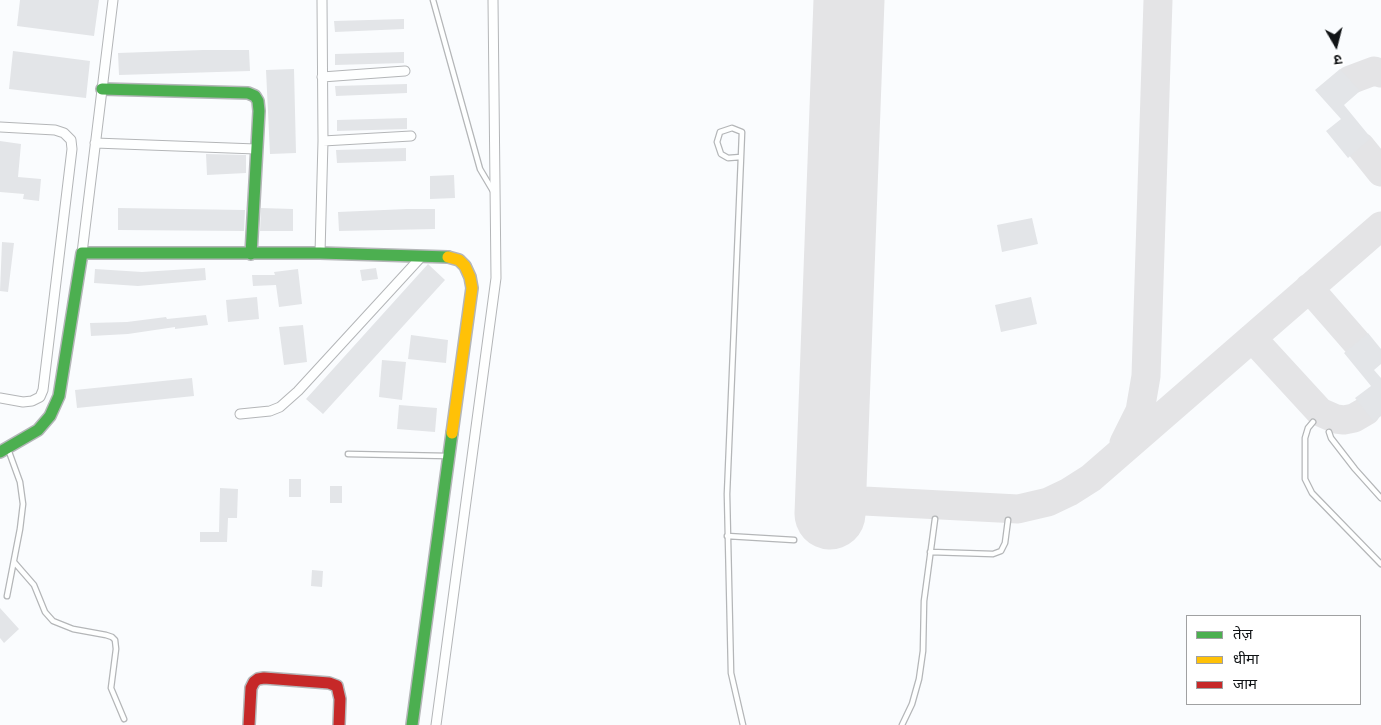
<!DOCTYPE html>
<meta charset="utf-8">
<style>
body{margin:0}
#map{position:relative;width:1381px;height:725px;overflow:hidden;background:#fafcfe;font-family:"Golos Text","Noto Sans Devanagari",sans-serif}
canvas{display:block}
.legend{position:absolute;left:1186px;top:615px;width:175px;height:90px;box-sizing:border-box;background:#fff;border:1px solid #a0a1a2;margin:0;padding:6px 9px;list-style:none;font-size:15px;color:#111416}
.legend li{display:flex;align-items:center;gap:10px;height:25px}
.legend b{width:25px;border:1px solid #a0a1a2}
.north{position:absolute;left:1311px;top:20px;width:50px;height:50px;-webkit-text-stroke:4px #fff;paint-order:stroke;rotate:172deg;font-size:14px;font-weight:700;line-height:20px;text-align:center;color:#111416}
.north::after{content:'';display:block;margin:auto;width:18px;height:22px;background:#111416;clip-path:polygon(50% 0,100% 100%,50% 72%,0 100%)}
</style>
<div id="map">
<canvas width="1381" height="725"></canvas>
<ul class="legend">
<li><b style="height:6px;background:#4caf50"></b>तेज़</li>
<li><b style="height:6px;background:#ffc107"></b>धीमा</li>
<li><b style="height:6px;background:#c62828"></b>जाम</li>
</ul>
<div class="north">उ</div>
</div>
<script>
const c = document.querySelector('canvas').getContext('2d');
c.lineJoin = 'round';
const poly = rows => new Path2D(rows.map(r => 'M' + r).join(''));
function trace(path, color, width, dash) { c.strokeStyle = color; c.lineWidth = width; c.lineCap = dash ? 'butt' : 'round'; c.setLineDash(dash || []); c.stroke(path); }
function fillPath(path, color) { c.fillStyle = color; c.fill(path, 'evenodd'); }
trace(poly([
 [1350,80,1374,71,1381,73],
 [1361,147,1381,172],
 [1309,288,1357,343],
 [1252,338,1320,412,1336,419,1344,420,1354,418,1366,411],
 [1124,443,1140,411,1146,376,1158,0],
 [831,498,864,501,1018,509,1048,502,1069,492,1091,478,1381,226]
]), '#e4e4e6', 29);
trace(poly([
 [830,514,849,0]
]), '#e4e4e6', 71);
fillPath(poly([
 [20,0,99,0,94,36,17,26],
 [404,19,404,29,335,32,334,21],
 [203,50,249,50,250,71,119,75,118,53],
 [13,51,90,61,86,98,9,89],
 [404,52,404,63,335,65,335,54],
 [294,69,296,153,270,154,266,70],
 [1340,69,1360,91,1344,105,1371,138,1348,158,1326,131,1341,119,1315,90],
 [407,84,407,93,336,96,335,86],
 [407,118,407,129,337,131,337,120],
 [0,141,21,144,18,177,41,179,39,201,23,199,24,194,0,192],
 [406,148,406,161,337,163,336,150],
 [206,154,246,155,246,173,207,175],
 [454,175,455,198,430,199,430,176],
 [118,208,245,210,244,231,118,230],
 [261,208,293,209,293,231,260,231],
 [407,209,435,209,435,229,339,231,338,212],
 [1032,218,1038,244,1002,252,997,225],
 [2,242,14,243,8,292,0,291],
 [428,264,445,280,323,414,306,399],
 [205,268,206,280,138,286,94,283,95,269,142,272],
 [376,268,378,279,362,281,360,270],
 [298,269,302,304,279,307,276,285,253,286,252,275,275,275,274,272],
 [257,297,259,319,228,322,226,300],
 [1031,297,1037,324,1001,332,995,305],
 [206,315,208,325,175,329,175,327,128,334,91,336,90,323,127,322,166,317,167,319],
 [303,325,307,362,284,365,279,327],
 [1368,333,1381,349,1381,364,1374,370,1381,378,1381,416,1374,422,1355,398,1371,386,1344,353],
 [411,335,448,340,446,363,408,359],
 [382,360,406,362,402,400,379,397],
 [192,378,194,396,77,408,75,390],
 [399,405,437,408,435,432,397,429],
 [289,479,301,479,301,497,289,497],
 [330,486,342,486,342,503,330,503],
 [220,488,238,489,237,518,228,518,227,542,200,542,200,532,219,532],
 [312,570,323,571,322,587,311,586],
 [0,608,19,629,4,643,0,638]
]), '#e3e5e8');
const lane = poly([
 [433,0,480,169,493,191],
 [741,157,728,158,721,154,717,142,720,132,732,128,742,132,741,157,727,494,731,673,743,725],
 [1313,422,1308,428,1305,438,1305,479,1312,493,1381,564],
 [1329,432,1331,438,1355,469,1381,498],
 [348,454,448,456],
 [727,536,794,540],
 [930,552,993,554,1001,551,1005,543,1008,520],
 [14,562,34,585,45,612,53,621,73,629,106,635,112,637,115,640,116,649,111,688,124,719],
 [7,596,20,529,23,504,20,482,8,449],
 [902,725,912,704,919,679,923,651,924,601,935,519]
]);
const street = poly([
 [322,77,405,71],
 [0,127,55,130,64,133,71,140,72,149,43,390,40,397,32,401,23,402,0,398],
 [323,141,411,136],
 [95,143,256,149],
 [82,253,113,0],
 [320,253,323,141,322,0],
 [240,414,270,411,280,407,298,391,422,256],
 [436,725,496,278,493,0]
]);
const fast = poly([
 [102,89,248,93,255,96,258,101,259,111,251,254],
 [0,452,38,430,50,416,59,396,82,253,320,253,448,257],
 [412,725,452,433]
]);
const slow = poly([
 [448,257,459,260,465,266,470,277,472,288,452,433]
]);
const jam = poly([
 [249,725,251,688,254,682,258,679,264,678,329,683,337,686,340,699,339,725]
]);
trace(lane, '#b4b6b8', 7);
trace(street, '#b4b6b8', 11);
trace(fast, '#b4b6b8', 14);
trace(slow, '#b4b6b8', 14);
trace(jam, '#b4b6b8', 14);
trace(lane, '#feffff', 4.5);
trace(street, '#feffff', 9);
trace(fast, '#4caf50', 11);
trace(slow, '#ffc107', 11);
trace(jam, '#c62828', 11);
</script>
